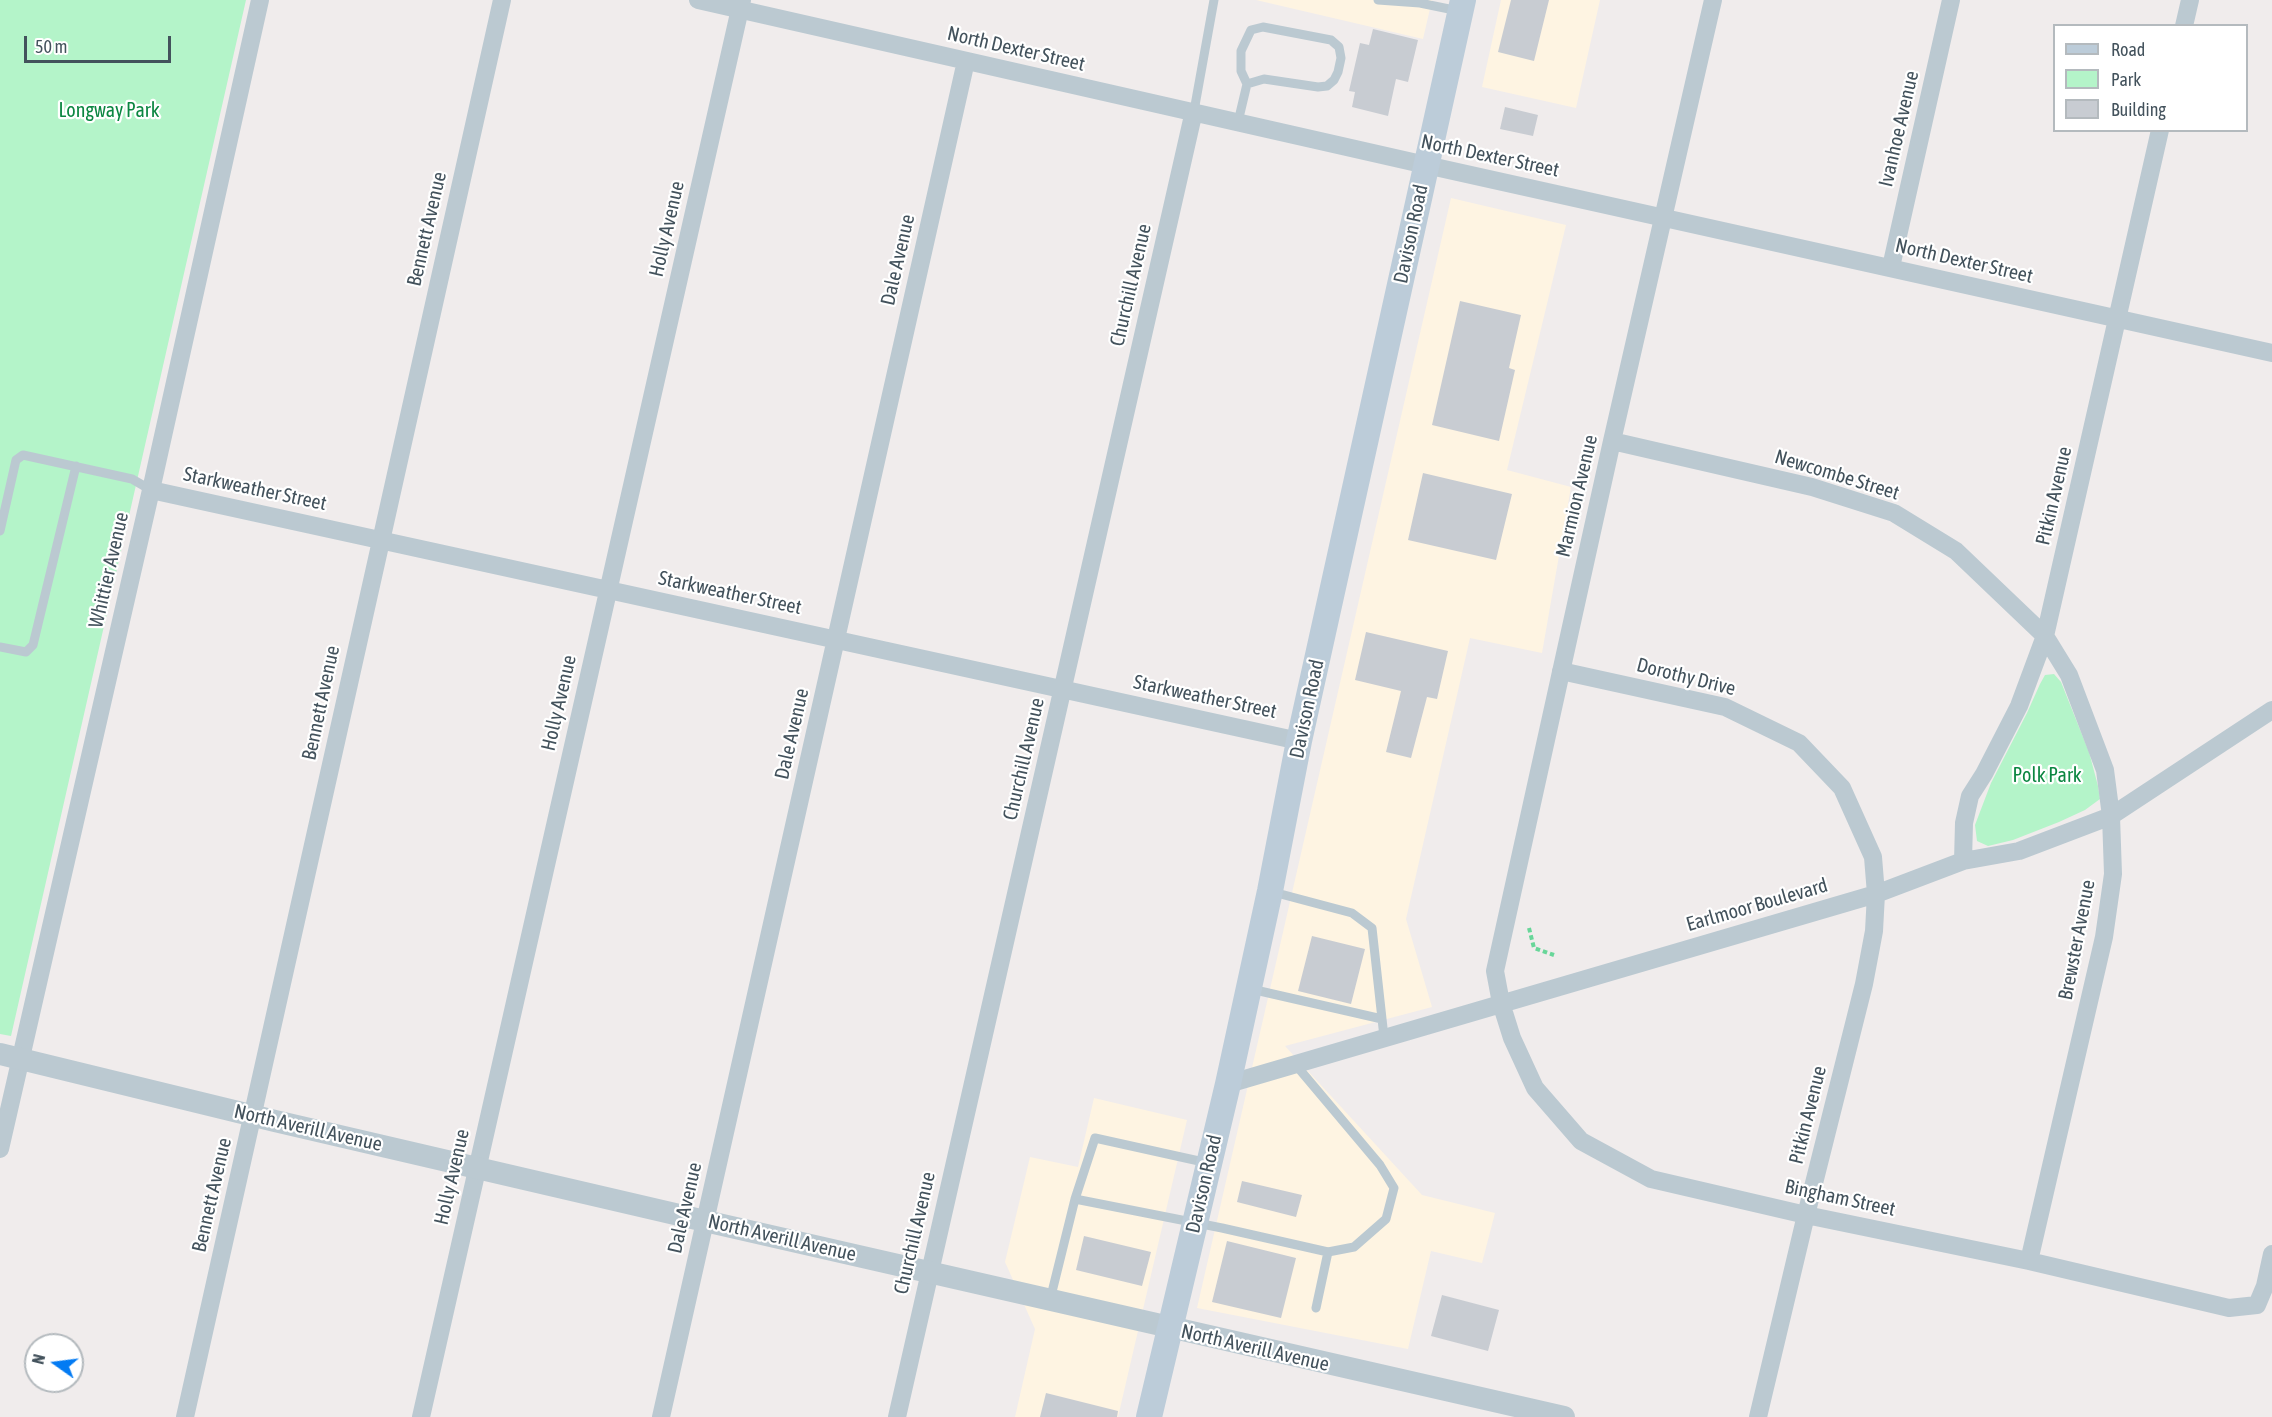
<!DOCTYPE html>
<style>
body{margin:0}
#map{position:relative;width:2272px;height:1417px;overflow:hidden;background:#f0ecec;font-family:"Asap Condensed",sans-serif}
canvas{display:block}
.legend{position:absolute;left:2053px;top:24px;width:195px;height:108px;box-sizing:border-box;background:#fff;border:2px solid #b4babe;margin:0;padding:8px 10px;list-style:none;font-size:18px;color:#43525c}
.legend li{display:flex;align-items:center;gap:12px;height:30px}
.legend b{width:30px;border:2px solid #b4babe}
.north{position:absolute;left:24px;top:1333px;width:60px;height:60px;box-sizing:border-box;background:#fff;border:2px solid #b4babe;border-radius:50%;rotate:284deg;font-size:16px;font-weight:700;line-height:24px;text-align:center;color:#43525c}
.north::after{content:'';display:block;margin:auto;width:21px;height:27px;background:#037bf3;clip-path:polygon(50% 0,100% 100%,50% 72%,0 100%)}
.scale{position:absolute;left:24px;top:36px;width:147px;height:27px;box-sizing:border-box;border:3px solid #43525c;border-top:0;padding-left:8px;font-size:18px;line-height:21px;white-space:nowrap;color:#43525c;-webkit-text-stroke:4px #fff;paint-order:stroke}
</style>
<div id="map">
<canvas width="2272" height="1417"></canvas>
<ul class="legend">
<li><b style="height:8px;background:#bcccd9"></b>Road</li>
<li><b style="height:16px;background:#b4f4c9"></b>Park</li>
<li><b style="height:16px;background:#c8ccd2"></b>Building</li>
</ul>
<div class="north">N</div>
<div class="scale">50 m</div>
</div>
<script>
const c = document.querySelector('canvas').getContext('2d');
c.lineJoin = 'round';
function fillPath(path, color) { c.fillStyle = color; c.fill(path, 'evenodd'); }
const poly = rows => new Path2D(rows.map(r => 'M' + r).join(''));
function trace(path, color, width, dash) { c.strokeStyle = color; c.lineWidth = width; c.lineCap = dash ? 'butt' : 'round'; c.setLineDash(dash || []); c.stroke(path); }
function write(font, color, halo, rows, align = 'center') {
  c.font = font + ' "Asap Condensed",sans-serif'; c.lineWidth = 4.5; c.setLineDash([]); c.textBaseline = 'middle'; c.strokeStyle = halo; c.fillStyle = color; for (const [text, x, y, turn = 0] of rows) {
    c.save(); c.translate(x, y); c.rotate((+turn || 0) * Math.PI / 180); c.textAlign = isNaN(turn) ? turn : align; if (halo) c.strokeText(text, 0, 0); c.fillText(text, 0, 0); c.restore();
  }
}
fillPath(poly([
 [1256,0,1432,0,1423,39],
 [1501,0,1600,0,1576,108,1482,87],
 [1451,198,1566,225,1507,470,1571,487,1542,653,1470,638,1406,919,1432,1007,1285,1046,1422,1195,1495,1213,1482,1263,1431,1251,1408,1349,1197,1308],
 [1094,1098,1187,1120,1118,1417,1015,1417,1035,1329,1005,1262,1030,1157,1078,1167]
]), '#fef4e2');
fillPath(poly([
 [0,0,246,0,11,1036,0,1034],
 [2054,674,2061,682,2089,752,2098,786,2100,799,2085,810,2059,822,2013,840,1988,846,1977,841,1975,825,1991,783,2027,713,2040,684,2045,675]
]), '#b4f4c9');
fillPath(poly([
 [1511,0,1549,0,1534,61,1498,52],
 [1373,29,1418,40,1408,82,1396,79,1388,116,1352,107,1355,92,1349,91,1360,43,1369,45],
 [1505,107,1538,115,1533,136,1500,129],
 [1460,301,1521,315,1509,368,1515,370,1499,441,1432,425],
 [1423,473,1512,494,1496,560,1408,540],
 [1366,632,1448,651,1437,699,1427,697,1411,758,1386,752,1401,691,1355,680],
 [1312,936,1365,949,1351,1004,1298,991],
 [1242,1181,1302,1195,1296,1217,1237,1202],
 [1084,1236,1151,1252,1142,1286,1076,1270],
 [1227,1241,1296,1258,1281,1318,1212,1302],
 [1442,1295,1499,1310,1488,1351,1431,1336],
 [1046,1393,1118,1411,1117,1417,1040,1417]
]), '#c8ccd2');
trace(poly([
 [1529,928,1534,948,1554,955]
]), '#68d699', 4, [4.5, 3]);
trace(poly([
 [1378,0,1420,3,1459,11],
 [1194,111,1214,0],
 [1238,122,1247,84,1241,71,1241,51,1251,30,1263,27,1331,40,1339,47,1341,58,1338,72,1334,80,1327,86,1318,87,1264,79,1247,84],
 [0,531,16,460,23,455,132,479,151,490],
 [0,647,26,652,33,645,76,466],
 [1273,892,1352,913,1372,928,1384,1037],
 [1251,989,1382,1019],
 [1295,1064,1380,1165,1394,1188,1386,1219,1354,1247,1328,1252],
 [1208,1163,1095,1138,1075,1199,1222,1228,1328,1252,1316,1308],
 [1050,1300,1075,1199]
]), '#bbc9d1', 9);
trace(poly([
 [698,0,1426,165,2272,353],
 [1713,0,1612,441,1495,971,1501,1003,1512,1038,1535,1088,1581,1141,1651,1179,1806,1215,2029,1261,2229,1308,2257,1305,2265,1286,2272,1254],
 [2184,26,2190,0],
 [1891,267,1951,0],
 [1612,441,1812,487,1894,513,1956,551,2045,636,2069,675,2105,770,2111,816,2113,874,2104,937,2029,1261],
 [151,490,1299,741],
 [1561,671,1725,707,1799,743,1842,788,1873,857,1876,894,1874,931,1864,984,1806,1215,1758,1417],
 [1963,861,1964,823,1970,796,1984,774,2019,706,2045,636,2160,130],
 [1228,1084,1876,894,1963,861,2019,851,2111,816,2272,710],
 [0,1149,151,490,260,0],
 [185,1417,502,0],
 [421,1417,742,0],
 [661,1417,966,61],
 [897,1417,1194,111]
]), '#bbc9d1', 18);
trace(poly([
 [0,1054,275,1121,705,1221,1564,1417]
]), '#bbc9d1', 22);
trace(poly([
 [1149,1417,1228,1084,1270,891,1299,741,1463,0]
]), '#bcccd9', 26);
write('20px', '#43525c', '#fff', [
 ["North Dexter Street",1016,49,13],
 ["Ivanhoe Avenue",1899,129,-77],
 ["North Dexter Street",1490,156,12],
 ["Bennett Avenue",427,229,-77],
 ["Holly Avenue",667,229,-77],
 ["Davison Road",1411,234,-78],
 ["Dale Avenue",898,260,-77],
 ["North Dexter Street",1964,261,13],
 ["Churchill Avenue",1131,285,-77],
 ["Newcombe Street",1837,475,17],
 ["Starkweather Street",255,489,12],
 ["Marmion Avenue",1577,496,-77],
 ["Pitkin Avenue",2054,496,-77],
 ["Whittier Avenue",109,570,-77],
 ["Starkweather Street",730,593,12],
 ["Dorothy Drive",1686,677,14],
 ["Starkweather Street",1205,697,12],
 ["Bennett Avenue",321,703,-78],
 ["Holly Avenue",559,703,-77],
 ["Davison Road",1307,709,-78],
 ["Dale Avenue",792,734,-77],
 ["Churchill Avenue",1024,759,-77],
 ["Earlmoor Boulevard",1757,905,-16],
 ["Brewster Avenue",2077,940,-79],
 ["Pitkin Avenue",1808,1115,-76],
 ["North Averill Avenue",308,1128,13],
 ["Holly Avenue",452,1177,-77],
 ["Davison Road",1204,1184,-77],
 ["Bennett Avenue",212,1195,-77],
 ["Bingham Street",1840,1198,12],
 ["Dale Avenue",685,1208,-77],
 ["Churchill Avenue",915,1233,-77],
 ["North Averill Avenue",782,1238,13],
 ["North Averill Avenue",1255,1348,13]
]);
write('20px', '#0b8641', '#fff', [
 ["Longway Park",109,111],
 ["Polk Park",2047,776]
]);
</script>
